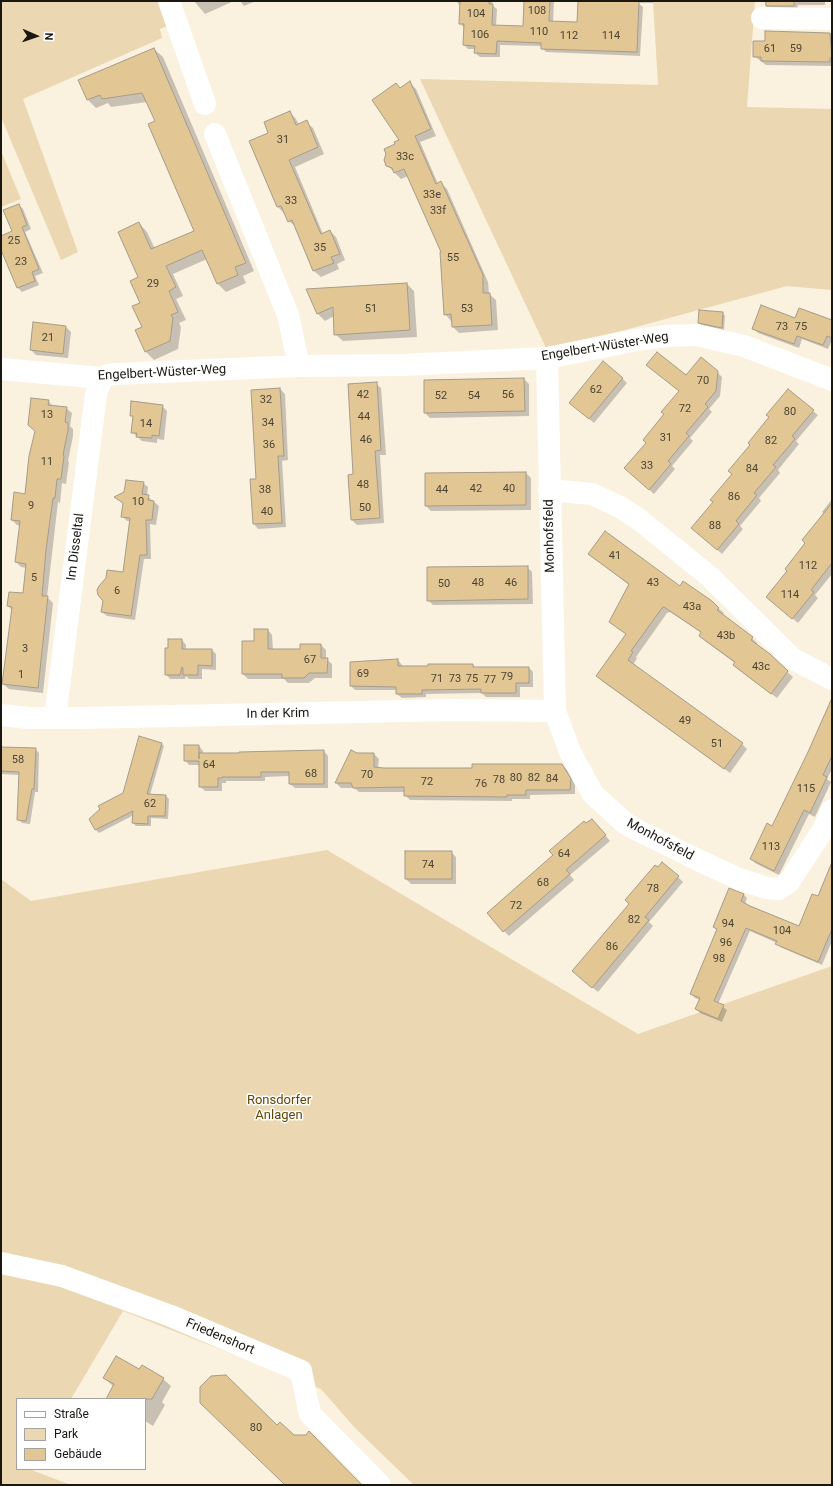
<!DOCTYPE html>
<meta charset="utf-8">
<style>
body{margin:0}
#map{position:relative;width:833px;height:1486px;overflow:hidden;background:#fbf1df;font-family:Roboto,sans-serif}
canvas{display:block}
.frame{position:absolute;inset:0;border:2px solid #1a1711;pointer-events:none}
.legend{position:absolute;left:16px;top:1398px;width:130px;height:72px;box-sizing:border-box;background:#fff;border:1px solid #a3a2a0;margin:0;padding:5px 7px;list-style:none;font-size:12px;color:#1a1711}
.legend li{display:flex;align-items:center;gap:8px;height:20px}
.legend b{width:20px;border:1px solid #a3a2a0}
.north{position:absolute;left:16px;top:16px;width:40px;height:40px;-webkit-text-stroke:3px #fff;paint-order:stroke;rotate:92deg;font-size:11px;font-weight:700;line-height:16px;text-align:center;color:#1a1711}
.north::after{content:'';display:block;margin:auto;width:14px;height:18px;background:#1a1711;clip-path:polygon(50% 0,100% 100%,50% 72%,0 100%)}
</style>
<div id="map">
<canvas width="833" height="1486"></canvas>
<div class="frame"></div>
<ul class="legend">
<li><b style="height:5px;background:#fff"></b>Straße</li>
<li><b style="height:11px;background:#ebd7b1"></b>Park</li>
<li><b style="height:11px;background:#e2c795"></b>Gebäude</li>
</ul>
<div class="north">N</div>
</div>
<script>
const c = document.querySelector('canvas').getContext('2d');
c.lineJoin = 'round';
function fillPath(path, color) { c.fillStyle = color; c.fill(path, 'evenodd'); }
const poly = rows => new Path2D(rows.map(r => 'M' + r).join(''));
function trace(path, color, width, dash) { c.strokeStyle = color; c.lineWidth = width; c.lineCap = dash ? 'butt' : 'round'; c.setLineDash(dash || []); c.stroke(path); }
function write(font, color, halo, rows, align = 'center') {
  c.font = font + ' Roboto,sans-serif'; c.lineWidth = 3; c.setLineDash([]); c.textBaseline = 'middle'; c.strokeStyle = halo; c.fillStyle = color; for (const [text, x, y, turn = 0] of rows) {
    c.save(); c.translate(x, y); c.rotate((+turn || 0) * Math.PI / 180); c.textAlign = isNaN(turn) ? turn : align; if (halo) c.strokeText(text, 0, 0); c.fillText(text, 0, 0); c.restore();
  }
}
fillPath(poly([
 [1,1,164,1,173,24,160,29,162,38,23,99,78,252,61,260,1,117],
 [653,1,755,1,747,107,832,109,832,290,787,286,625,330,546,348,420,79,658,85],
 [1,151,21,199,1,207],
 [327,850,638,1034,832,966,832,1485,414,1485,355,1428,321,1389,123,1311,71,1399,17,1399,17,1469,29,1469,71,1485,1,1485,1,879,31,901]
]), '#ebd7b1');
fillPath(poly([
 [194,1,234,1,205,14],
 [240,1,256,1,244,6],
 [456,1,493,1,492,5,497,9,496,26,524,27,525,1,554,1,553,22,578,23,633,1,653,1,653,3,638,3,643,7,640,56,546,52,542,48,542,46,500,45,500,57,480,57,475,53,476,49,468,49,464,45,464,28,460,23,461,7],
 [765,1,825,1,825,5,798,5,797,10,769,9,765,5],
 [795,33,832,34,832,66,766,65,754,56,766,42],
 [154,49,163,57,254,271,243,276,246,283,226,292,217,283,207,259,173,274,183,296,176,299,186,320,179,323,181,327,178,349,154,360,146,352,139,278,139,223,147,232,155,249,195,231,156,122,147,102,111,107,108,103,96,108,88,100],
 [410,83,416,89,436,136,420,142,438,184,441,183,447,189,488,282,489,294,496,300,498,330,459,333,453,327,452,321,451,321,445,314,442,253,408,176,401,179,387,165,396,145,401,140,401,89],
 [290,112,296,119,299,125,306,122,313,128,324,154,295,167,323,234,330,231,336,237,345,260,337,264,339,269,321,277,314,271,296,227,289,221,285,214,278,207,269,134],
 [19,205,23,209,31,229,25,232,43,273,35,276,39,285,22,292,18,288,1,246,1,237,13,232],
 [407,284,414,291,417,337,343,341,335,334,334,316,325,321,318,314,307,290],
 [700,311,723,313,725,316,724,330,701,325,699,322],
 [796,319,832,321,832,340,828,349,802,339,799,348,758,333,754,329],
 [66,327,71,332,68,358,36,355,31,350],
 [717,372,722,377,720,396,709,409,712,412,690,438,693,441,672,466,675,469,654,494,625,468,647,443,679,391,686,376],
 [622,378,627,383,594,423,575,407],
 [524,379,529,384,529,416,430,418,425,413],
 [376,384,381,388,386,455,380,455,384,523,357,525,352,520,355,475],
 [280,389,285,394,288,460,282,461,286,527,258,529,254,524,257,480],
 [48,401,53,406,66,408,72,413,70,426,73,429,73,436,68,461,69,462,66,484,62,483,60,503,58,502,47,597,53,603,43,693,9,689,3,684,12,610,8,606,24,594,27,568,21,567,16,562,20,526,17,525,12,520,26,495],
 [1,402,2,404,1,416],
 [162,406,167,411,164,440,157,439,157,443,142,441,132,432,134,418,131,415],
 [813,411,818,415,796,441,799,444,778,470,780,473,759,498,761,501,740,526,743,529,722,554,698,533],
 [526,473,531,478,531,510,431,511,426,506,426,474],
 [143,483,148,487,147,496,159,506,156,525,150,524,151,559,144,559,135,620,107,616,102,612,124,573,130,521,127,521,122,516,124,504,115,497],
 [832,499,832,574,815,595,818,598,798,623,767,597,788,571,806,543,824,514,822,512],
 [589,554,680,587,718,608,724,613,722,615,752,638,757,643,756,645,793,677,777,698,739,670,734,665,735,663,705,641,702,633,670,612,667,613,636,657,637,658,633,665,742,744,747,749,730,773,602,681,597,676,627,635,610,621,629,585],
 [527,567,532,572,533,604,433,605,428,600],
 [268,630,272,635,273,650,302,650,321,645,326,650,326,659,332,664,332,678,315,678,309,683,288,683,284,679,248,679,243,674,255,642],
 [182,640,186,645,186,650,212,650,216,654,216,670,202,669,202,679,189,679,186,676,185,679,170,679,166,674,169,649],
 [398,660,402,665,402,667,473,665,476,668,529,668,533,672,533,687,520,687,520,697,486,697,482,693,426,694,426,697,402,698,397,694,397,690,355,690,351,686],
 [832,706,832,769,827,779,831,782,815,817,809,814,779,875,755,863,751,858,773,827],
 [161,743,164,746,150,795,166,796,169,799,168,819,151,818,151,826,136,826,133,823,134,815,99,833,96,830],
 [199,746,203,751,203,754,324,751,328,756,328,788,295,788,290,784,290,776,265,777,265,781,226,781,226,783,222,783,222,791,205,791,200,786,200,765,189,765,185,760],
 [1,748,35,749,39,753,38,792,35,792,30,824,22,823,18,819,19,775,1,774],
 [352,751,356,754,374,754,379,759,378,768,473,769,562,765,567,770,575,785,575,794,530,795,530,799,512,799,512,801,410,800,405,795,405,792,359,792,354,788,341,788,336,783],
 [587,825,597,825,610,841,570,875,574,880,509,936,504,931,554,855],
 [451,852,456,857,456,884,411,884,406,879],
 [832,865,832,941,822,965,780,947,777,943,750,931,718,1004,727,1010,722,1022,700,1013,696,1009,700,1000,695,998,691,994,718,931,714,927,743,894,747,898,745,904,799,927,818,897],
 [678,877,683,882,649,922,653,926,598,992,578,976,630,904],
 [139,1371,163,1379,171,1386,162,1402,165,1405,153,1426,145,1421,145,1399,107,1399,114,1387,104,1378]
]), '#0003');
const building = poly([
 [460,1,489,1,489,4,493,4,492,25,523,26,524,1,550,1,549,21,577,22,578,1,639,1,637,52,541,49,541,43,497,41,496,54,474,53,475,46,463,45,464,24,459,24,460,1],
 [766,1,794,1,794,6,766,6,766,1],
 [765,31,830,33,832,58,830,58,830,62,761,61,761,57,753,57,753,41,765,41,765,31],
 [154,48,246,263,235,267,238,275,217,284,202,250,166,266,176,287,169,291,178,312,171,315,173,318,170,341,145,352,135,330,142,327,132,306,140,303,130,281,138,277,118,232,139,222,151,249,194,231,148,124,155,121,142,93,102,99,100,95,87,100,78,80,154,48],
 [410,81,431,129,415,136,436,184,441,181,483,275,483,293,490,293,492,325,452,327,451,314,444,315,440,252,441,252,404,169,394,173,392,168,386,166,384,160,386,154,384,149,395,144,394,142,399,140,372,100,396,83,400,88,410,81],
 [290,111,296,125,307,120,318,147,289,160,321,234,330,230,340,254,331,257,334,263,313,271,292,220,288,222,281,206,277,207,249,141,268,133,264,122,290,111],
 [19,204,27,225,22,227,39,269,32,272,35,281,17,288,1,250,1,236,12,231,3,210,19,204],
 [407,283,410,330,334,335,333,307,317,314,306,289,407,283],
 [761,305,795,318,799,308,832,320,832,338,827,336,823,345,797,336,794,344,752,329,761,305],
 [699,310,723,312,722,328,698,323,699,310],
 [33,322,66,326,63,354,30,350,33,322],
 [657,352,686,375,701,357,718,371,716,391,705,404,708,407,686,433,689,436,668,461,671,464,649,490,624,468,646,443,643,440,664,414,661,412,679,391,646,365,657,352],
 [603,361,623,378,589,419,569,403,603,361],
 [524,378,525,411,424,413,424,380,524,378],
 [377,382,381,450,375,451,380,518,351,520,348,475,353,474,348,384,377,382],
 [280,388,284,456,278,456,282,523,253,524,250,479,256,479,251,390,280,388],
 [788,389,814,410,792,436,795,439,773,465,776,467,754,493,757,495,736,521,739,524,717,550,691,528,713,502,710,500,732,474,728,471,750,445,748,443,769,417,766,415,788,389],
 [31,398,49,400,48,405,67,407,65,422,68,423,68,430,63,455,64,456,61,479,57,479,55,498,53,498,46,550,42,596,48,596,38,688,2,684,12,607,7,606,9,592,23,593,26,564,15,562,20,521,11,520,14,492,25,494,29,456,35,431,28,425,31,398],
 [131,401,163,405,159,436,152,435,152,438,136,437,137,433,131,433,133,416,130,416,131,401],
 [526,472,526,505,425,506,425,473,526,472],
 [126,480,144,482,142,494,149,495,148,500,154,501,152,520,146,520,147,555,140,555,131,616,101,612,103,601,98,595,97,590,99,586,106,578,107,570,123,572,130,518,121,517,123,503,114,497,124,492,126,480],
 [832,503,832,563,811,590,814,592,792,619,766,597,787,571,785,569,805,543,802,540,832,503],
 [605,531,680,586,683,581,712,601,719,608,717,610,753,637,751,640,770,654,788,671,771,694,733,665,735,662,699,636,701,632,664,607,662,608,631,651,633,652,628,660,743,743,724,769,596,676,626,634,609,622,629,584,588,554,605,531],
 [528,566,528,599,427,601,427,567,528,566],
 [254,629,268,629,268,649,300,649,300,644,321,644,321,658,328,658,327,673,309,673,304,678,282,678,282,674,242,674,242,641,254,641,254,629],
 [168,639,182,639,182,649,212,649,212,666,198,665,198,675,183,675,183,668,182,667,180,675,165,675,165,648,168,648,168,639],
 [398,659,398,666,428,666,428,664,473,664,473,667,529,667,529,683,516,683,516,693,481,693,481,689,422,690,422,694,396,694,396,687,350,686,350,662,398,659],
 [832,698,832,756,823,775,827,777,810,813,804,810,774,871,750,859,767,823,772,826,808,752,832,698],
 [139,736,162,743,147,794,166,795,165,816,148,816,148,824,132,823,133,811,95,830,89,819,100,809,98,806,123,793,139,736],
 [184,745,199,745,199,759,199,753,239,753,239,752,324,750,324,784,289,784,289,772,261,772,261,777,222,777,222,778,218,778,218,787,199,787,199,761,184,761,184,745],
 [1,747,36,748,34,789,32,789,26,821,17,820,19,772,1,771,1,747],
 [351,750,357,753,374,753,374,767,384,768,472,768,472,764,562,764,571,779,570,790,526,790,526,795,507,795,507,797,404,796,404,787,353,788,351,783,335,783,351,750],
 [592,819,606,835,566,870,570,874,503,932,487,913,553,855,549,851,584,821,586,823,592,819],
 [405,851,452,851,452,879,405,879,405,851],
 [662,862,679,876,645,917,649,920,592,988,572,971,629,904,625,900,655,865,658,867,662,862],
 [832,862,832,929,818,962,775,944,777,941,746,928,714,1001,724,1005,718,1019,695,1009,700,998,690,994,717,929,713,927,729,888,744,894,741,901,750,906,799,926,812,894,818,896,832,862],
 [116,1356,139,1369,142,1365,164,1378,152,1399,106,1399,114,1384,103,1378,116,1356],
 [226,1375,277,1425,280,1422,294,1435,306,1435,309,1431,362,1485,285,1485,200,1403,200,1387,211,1376,226,1375]
]);
fillPath(building, '#e2c795');
trace(building, '#a49b8a', 1);
trace(poly([
 [169,1,205,104],
 [762,18,832,19],
 [215,134,288,315,299,366],
 [547,358,555,711,570,752,593,794,626,824,633,828,698,860,739,879,767,888,779,889,789,882,823,830,832,810],
 [1,369,102,378,108,375,115,374,299,366,404,365,547,358,637,340,668,336,696,335,744,346,832,380],
 [549,490,592,494,620,507,641,521,709,576,793,659,832,679],
 [1,715,28,718,80,718,453,710,555,711],
 [55,718,96,394,102,378],
 [1,1263,62,1276,171,1316,301,1371,310,1414,380,1485]
]), '#fff', 22);
write('11px', '#4c4332', null, [
 ["108",537,11],
 ["104",476,14],
 ["110",539,32],
 ["106",480,35],
 ["112",569,36],
 ["114",611,36],
 ["61",770,49],
 ["59",796,49],
 ["31",283,140],
 ["33c",405,157],
 ["33e",432,195],
 ["33",291,201],
 ["33f",438,211],
 ["25",14,241],
 ["35",320,248],
 ["55",453,258],
 ["23",21,262],
 ["29",153,284],
 ["51",371,309],
 ["53",467,309],
 ["73",782,327],
 ["75",801,327],
 ["21",48,338],
 ["70",703,381],
 ["62",596,390],
 ["42",363,395],
 ["56",508,395],
 ["52",441,396],
 ["54",474,396],
 ["32",266,400],
 ["72",685,409],
 ["80",790,412],
 ["13",47,415],
 ["44",364,417],
 ["34",268,423],
 ["14",146,424],
 ["31",666,438],
 ["46",366,440],
 ["82",771,441],
 ["36",269,445],
 ["11",47,462],
 ["33",647,466],
 ["84",752,469],
 ["48",363,485],
 ["42",476,489],
 ["40",509,489],
 ["38",265,490],
 ["44",442,490],
 ["86",734,497],
 ["10",138,502],
 ["9",31,506],
 ["50",365,508],
 ["40",267,512],
 ["88",715,526],
 ["41",615,556],
 ["112",808,566],
 ["5",34,578],
 ["48",478,583],
 ["46",511,583],
 ["43",653,583],
 ["50",444,584],
 ["6",117,591],
 ["114",790,595],
 ["43a",692,607],
 ["43b",726,636],
 ["3",25,649],
 ["67",310,660],
 ["43c",761,667],
 ["69",363,674],
 ["1",21,675],
 ["79",507,677],
 ["71",437,679],
 ["73",455,679],
 ["75",472,679],
 ["77",490,680],
 ["49",685,721],
 ["51",717,744],
 ["58",18,760],
 ["64",209,765],
 ["68",311,774],
 ["70",367,775],
 ["80",516,778],
 ["82",534,778],
 ["84",552,779],
 ["78",499,780],
 ["72",427,782],
 ["76",481,784],
 ["115",806,789],
 ["62",150,804],
 ["113",771,847],
 ["64",564,854],
 ["74",428,865],
 ["68",543,883],
 ["78",653,889],
 ["72",516,906],
 ["82",634,920],
 ["94",728,924],
 ["104",782,931],
 ["96",726,943],
 ["86",612,947],
 ["98",719,959],
 ["80",256,1428]
]);
write('13px', '#1a1711', '#fff', [
 ["Engelbert-Wüster-Weg",605,347,-9],
 ["Engelbert-Wüster-Weg",162,373,-3],
 ["Monhofsfeld",550,536,-91],
 ["Im Disseltal",76,547,-83],
 ["In der Krim",278,714,-1],
 ["Monhofsfeld",660,840,28],
 ["Friedenshort",220,1337,23]
]);
write('13px', '#604505', '#fff', [
 ["Ronsdorfer",279,1101],
 ["Anlagen",279,1116]
]);
</script>
